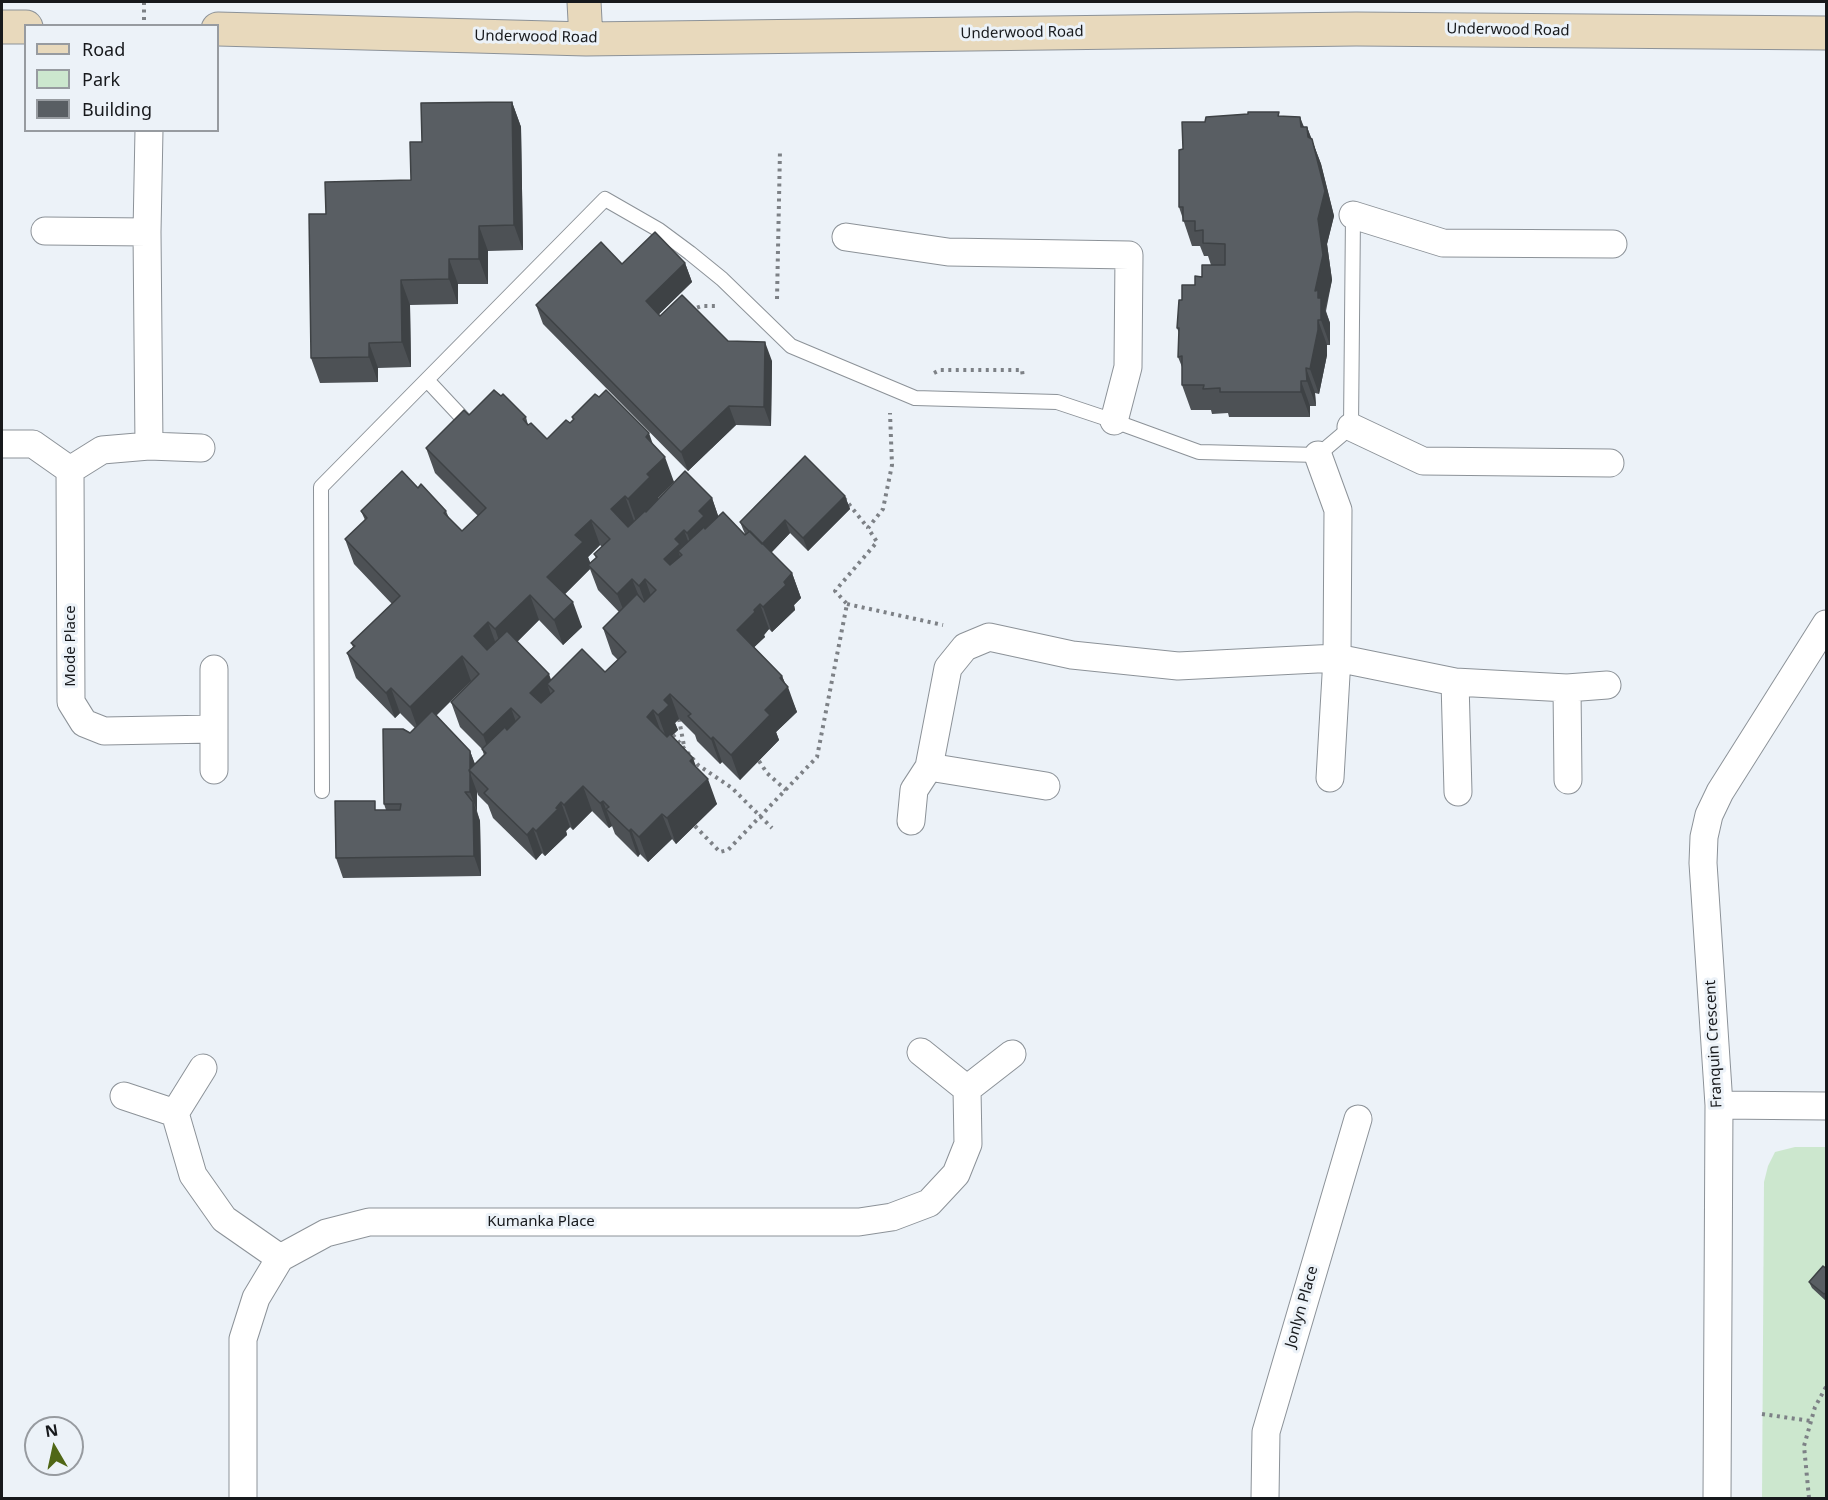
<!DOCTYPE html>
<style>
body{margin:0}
#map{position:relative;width:1828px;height:1500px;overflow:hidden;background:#ecf2f8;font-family:"Noto Sans",sans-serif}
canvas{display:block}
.frame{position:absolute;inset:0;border:3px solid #17191c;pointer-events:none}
.legend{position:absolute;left:24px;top:24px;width:195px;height:108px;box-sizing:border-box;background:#ecf2f8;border:2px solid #979ba0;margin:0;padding:8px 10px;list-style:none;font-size:18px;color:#17191c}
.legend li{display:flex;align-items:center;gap:12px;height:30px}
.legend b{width:30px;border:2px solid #979ba0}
.north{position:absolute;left:24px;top:1416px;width:60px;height:60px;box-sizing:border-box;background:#ecf2f8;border:2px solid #979ba0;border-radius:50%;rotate:351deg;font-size:16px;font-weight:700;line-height:24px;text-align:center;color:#17191c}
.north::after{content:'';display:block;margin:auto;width:21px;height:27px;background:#506716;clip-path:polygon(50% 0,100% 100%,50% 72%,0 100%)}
</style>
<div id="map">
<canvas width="1828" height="1500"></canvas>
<div class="frame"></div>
<ul class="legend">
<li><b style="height:8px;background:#e8d9bc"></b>Road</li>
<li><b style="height:16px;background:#cce7ce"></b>Park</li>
<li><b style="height:16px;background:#595e63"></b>Building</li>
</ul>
<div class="north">N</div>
</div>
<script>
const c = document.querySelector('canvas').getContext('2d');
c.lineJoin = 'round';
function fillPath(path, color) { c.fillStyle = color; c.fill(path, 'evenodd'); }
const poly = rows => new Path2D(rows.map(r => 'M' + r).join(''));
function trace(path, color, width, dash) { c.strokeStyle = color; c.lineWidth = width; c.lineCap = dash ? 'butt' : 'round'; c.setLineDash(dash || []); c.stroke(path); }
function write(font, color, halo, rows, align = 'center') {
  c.font = font + ' "Noto Sans",sans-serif'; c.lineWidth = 6; c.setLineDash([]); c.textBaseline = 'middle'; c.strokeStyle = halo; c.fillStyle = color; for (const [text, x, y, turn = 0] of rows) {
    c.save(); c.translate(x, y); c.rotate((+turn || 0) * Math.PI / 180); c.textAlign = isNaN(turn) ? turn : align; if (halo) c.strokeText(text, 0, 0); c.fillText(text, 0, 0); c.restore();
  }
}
fillPath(poly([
 [1795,1147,1826,1147,1826,1498,1762,1498,1764,1182,1768,1166,1775,1152]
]), '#cce7ce');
const lane = poly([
 [427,380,470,426],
 [322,791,321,487,605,199,659,230,690,253,722,279,791,346,915,398,1057,402,1114,421,1199,452,1318,455,1351,427,1353,215]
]);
const street = poly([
 [1353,215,1443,243,1613,244],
 [45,231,147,232],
 [846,237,948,252,1129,255,1128,367,1114,421],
 [1351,427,1423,461,1610,463],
 [2,444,33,444,70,470,102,450,149,446,201,448],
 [149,446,147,232,149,130],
 [1318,455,1338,510,1337,658,1330,778],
 [70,470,71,702,84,723,104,731,214,729],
 [1455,682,1458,792],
 [1567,688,1568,780],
 [929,767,1046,786],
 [214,770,214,669],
 [911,821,914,790,929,767,948,668,965,647,989,637,1072,655,1178,666,1337,658,1455,682,1567,688,1607,685],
 [921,1052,967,1089,1012,1054],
 [124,1096,175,1113,203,1068],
 [1719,1105,1826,1106],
 [175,1113,193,1175,224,1219,280,1258],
 [243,1498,243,1339,256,1298,280,1258,326,1233,369,1222,859,1222,892,1217,929,1203,956,1174,968,1144,967,1089],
 [1265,1498,1266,1432,1358,1119],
 [1717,1498,1719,1105,1703,863,1704,837,1709,815,1720,792,1826,624]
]);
const secondary = poly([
 [584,2,586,39],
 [2,27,26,27],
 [218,29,586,39,1356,29,1826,33]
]);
trace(lane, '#8c9298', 16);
trace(street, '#8c9298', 29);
trace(secondary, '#8c9298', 35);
trace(poly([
 [144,2,144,26],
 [777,299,780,150],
 [690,310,702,306,715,306],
 [934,373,940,370,1022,370,1023,378],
 [844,498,868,528],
 [847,604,943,625],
 [679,719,684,746],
 [673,735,698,765,732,788,772,828],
 [759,761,767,773,786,790],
 [695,826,720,852,728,850,817,757,847,604,835,591,877,542,868,528,883,509,892,465,890,413],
 [1762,1414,1811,1421],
 [1809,1498,1804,1446,1815,1407,1826,1387]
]), '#7d8186', 4, [3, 4.5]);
trace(lane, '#fff', 14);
trace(street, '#fff', 27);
trace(secondary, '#e8d9bc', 33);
fillPath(poly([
 [512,102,521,127,523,250,488,251,488,284,458,284,458,304,410,305,411,367,378,368,378,382,320,383,311,358,326,214,411,180,422,142],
 [1280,116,1304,127,1307,127,1321,164,1334,216,1327,244,1332,280,1326,311,1330,323,1330,345,1327,345,1327,355,1319,394,1315,393,1316,406,1310,406,1310,417,1229,417,1228,413,1212,414,1211,410,1191,410,1182,385,1182,367,1178,357,1179,333,1177,328,1182,300,1202,277,1211,265,1208,256,1204,256,1200,246,1192,246,1179,207,1183,149],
 [685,263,692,282,659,314,660,316,728,341,772,361,771,426,736,425,688,471,543,324,536,305,622,264],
 [501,396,526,417,528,425,547,439,570,423,573,420,572,417,653,445,674,482,658,498,658,500,712,498,718,516,745,534,740,522,845,496,850,509,808,551,790,533,771,553,792,573,801,598,794,605,795,610,772,632,769,629,764,635,765,637,754,647,782,676,797,712,776,732,779,740,740,780,722,762,720,764,697,741,695,735,679,719,675,723,678,730,672,736,697,768,717,804,676,844,672,839,648,862,640,854,638,857,615,834,612,826,609,828,592,811,573,830,570,827,566,831,567,835,545,856,542,853,536,860,493,818,488,805,478,795,477,792,477,811,480,821,481,876,343,878,336,858,378,810,386,810,384,804,410,733,415,728,400,713,395,718,356,678,347,653,353,647,351,643,392,604,354,564,345,539,365,520,361,511,418,488,446,511,449,518,462,531,478,516,435,473,426,448,469,415],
 [600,545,602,547,594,554,596,558,590,563,588,557],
 [590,569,598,590,619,612,603,628,612,654,618,660,605,672,551,680,517,642,539,620,563,645,582,627,565,594],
 [471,681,451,702,460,727,482,749,484,755,475,764,470,751,436,716],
 [1827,1269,1826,1301,1812,1288,1809,1282]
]), '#4d5155');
fillPath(poly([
 [512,102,521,127,523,250,514,225],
 [1300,117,1308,137,1307,127,1321,164,1334,216,1327,244,1332,280,1325,310,1330,323,1330,345,1321,320,1315,291],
 [479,226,488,251,488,284,479,259],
 [449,259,458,284,458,304,449,279],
 [685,263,692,282,653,320,646,301],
 [401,280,410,305,411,367,402,342],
 [1318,320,1327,345,1327,355,1319,394,1310,369],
 [765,342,772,361,771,426,764,407],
 [369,343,378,368,378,382,369,357],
 [1306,368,1315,393,1316,406,1307,381],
 [1301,381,1310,406,1310,417,1301,392],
 [729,406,736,425,688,471,681,452],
 [649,433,658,459,646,437],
 [665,457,674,482,658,498,659,502,637,524,628,499,647,474],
 [625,496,634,521,620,534,611,509],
 [845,496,850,509,808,551,803,538],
 [712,498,721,524,696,558,687,533,699,511],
 [591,520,600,545,588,557,592,567,588,565,590,569,557,602,547,577,575,535],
 [785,520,790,533,767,557,762,544],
 [684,530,693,555,682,555,678,551,686,572,674,584,664,559,675,539],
 [792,573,801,598,794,605,795,610,772,632,763,607],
 [632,579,642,604,627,619,617,594],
 [645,579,654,604,648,611,639,586],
 [530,595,539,620,504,655,495,629],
 [573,602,582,627,563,645,554,620],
 [760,604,769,629,764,635,765,637,746,655,737,630],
 [488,622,497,647,483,661,474,636],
 [462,656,471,681,419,732,410,707],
 [549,674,558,699,554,691,547,684,554,703,539,718,530,693],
 [782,676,787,688,788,687,797,712,776,732,779,740,740,780,731,755,765,710,780,678],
 [391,688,400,713,395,718,386,693],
 [670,694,679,719,675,723,678,730,667,740,658,715,664,700],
 [511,708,520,733,492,760,483,735],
 [653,710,662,735,647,717],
 [713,737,722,762,720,764,711,739],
 [470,751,477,770,470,771],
 [693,758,702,783,690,761],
 [470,773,477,792,477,811,470,792],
 [708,779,717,804,676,844,667,818],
 [583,786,592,811,573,830,564,805],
 [603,801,612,826,609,828,600,803],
 [473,802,480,821,481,876,474,856],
 [561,802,570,827,566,831,567,835,545,856,536,831],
 [662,814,672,839,648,862,639,837],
 [533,828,542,853,536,860,527,835],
 [631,829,640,854,638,857,629,831]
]), '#3e4245');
const building = poly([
 [512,102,514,225,479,226,479,259,449,259,449,279,401,280,402,342,369,343,369,357,311,358,309,214,326,214,325,182,411,180,410,142,422,142,421,103,512,102],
 [1248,112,1279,112,1278,116,1300,117,1301,127,1307,127,1308,137,1312,139,1325,191,1318,219,1323,255,1315,291,1318,290,1318,298,1321,298,1321,320,1318,320,1318,330,1310,369,1306,368,1307,381,1301,381,1301,392,1220,392,1220,388,1203,389,1204,385,1182,385,1182,356,1178,357,1179,328,1177,328,1179,300,1182,300,1182,285,1195,285,1195,276,1202,277,1202,265,1225,265,1225,244,1203,243,1203,230,1195,231,1195,221,1183,221,1183,207,1179,207,1179,150,1183,149,1182,122,1205,122,1206,117,1248,114,1248,112],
 [655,232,685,263,646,301,660,316,682,295,728,341,765,342,764,407,729,406,681,452,536,305,601,242,622,264,655,232],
 [494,390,501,396,503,394,526,417,523,419,528,425,531,423,547,439,566,420,570,423,574,419,572,417,595,394,599,397,606,390,649,433,646,437,665,457,647,474,650,477,628,499,625,496,611,509,628,527,645,511,646,512,685,471,712,498,699,511,704,516,687,533,684,530,675,539,680,544,664,559,670,565,682,555,678,551,704,527,705,529,723,512,745,535,750,531,792,573,784,582,786,585,763,607,760,604,754,610,755,612,737,630,782,676,780,678,788,687,765,710,770,715,731,755,713,737,711,739,688,716,691,714,670,694,664,700,669,705,664,710,658,715,653,710,647,717,667,737,670,734,693,758,690,761,708,779,667,818,662,814,639,837,631,829,629,831,606,809,609,807,603,801,600,803,583,786,564,805,561,802,556,808,558,809,536,831,533,828,527,835,484,793,488,789,469,770,486,753,482,749,505,727,507,730,520,717,511,708,483,735,451,702,479,674,462,656,410,707,391,688,386,693,347,653,355,646,351,643,400,596,345,539,367,518,361,511,402,471,418,488,421,484,446,511,444,513,462,531,486,508,426,448,464,410,469,415,494,390],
 [591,520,610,539,594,554,597,557,588,565,617,594,632,579,639,586,645,579,656,590,644,602,637,594,603,628,626,652,605,672,582,649,547,684,554,691,541,703,530,693,549,674,507,631,487,650,474,636,488,622,495,629,530,595,554,620,573,602,547,577,583,542,575,535,591,520],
 [805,456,845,496,803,538,785,520,762,544,740,522,805,456],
 [432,711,470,751,470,769,469,770,470,773,470,792,465,792,473,802,474,856,336,858,335,801,375,801,375,810,400,810,401,804,384,804,383,729,403,729,410,733,432,711],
 [1823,1266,1827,1269,1827,1292,1824,1294,1809,1282,1823,1266]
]);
fillPath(building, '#595e63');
trace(building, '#3e4245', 1.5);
write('15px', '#17191c', '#ecf2f8', [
 ["Underwood Road",1508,30,1],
 ["Underwood Road",1022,33,-1],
 ["Underwood Road",536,37,1],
 ["Mode Place",71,646,-90],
 ["Franquin Crescent",1714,1044,-93],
 ["Kumanka Place",541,1222],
 ["Jonlyn Place",1302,1307,-74]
]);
</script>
